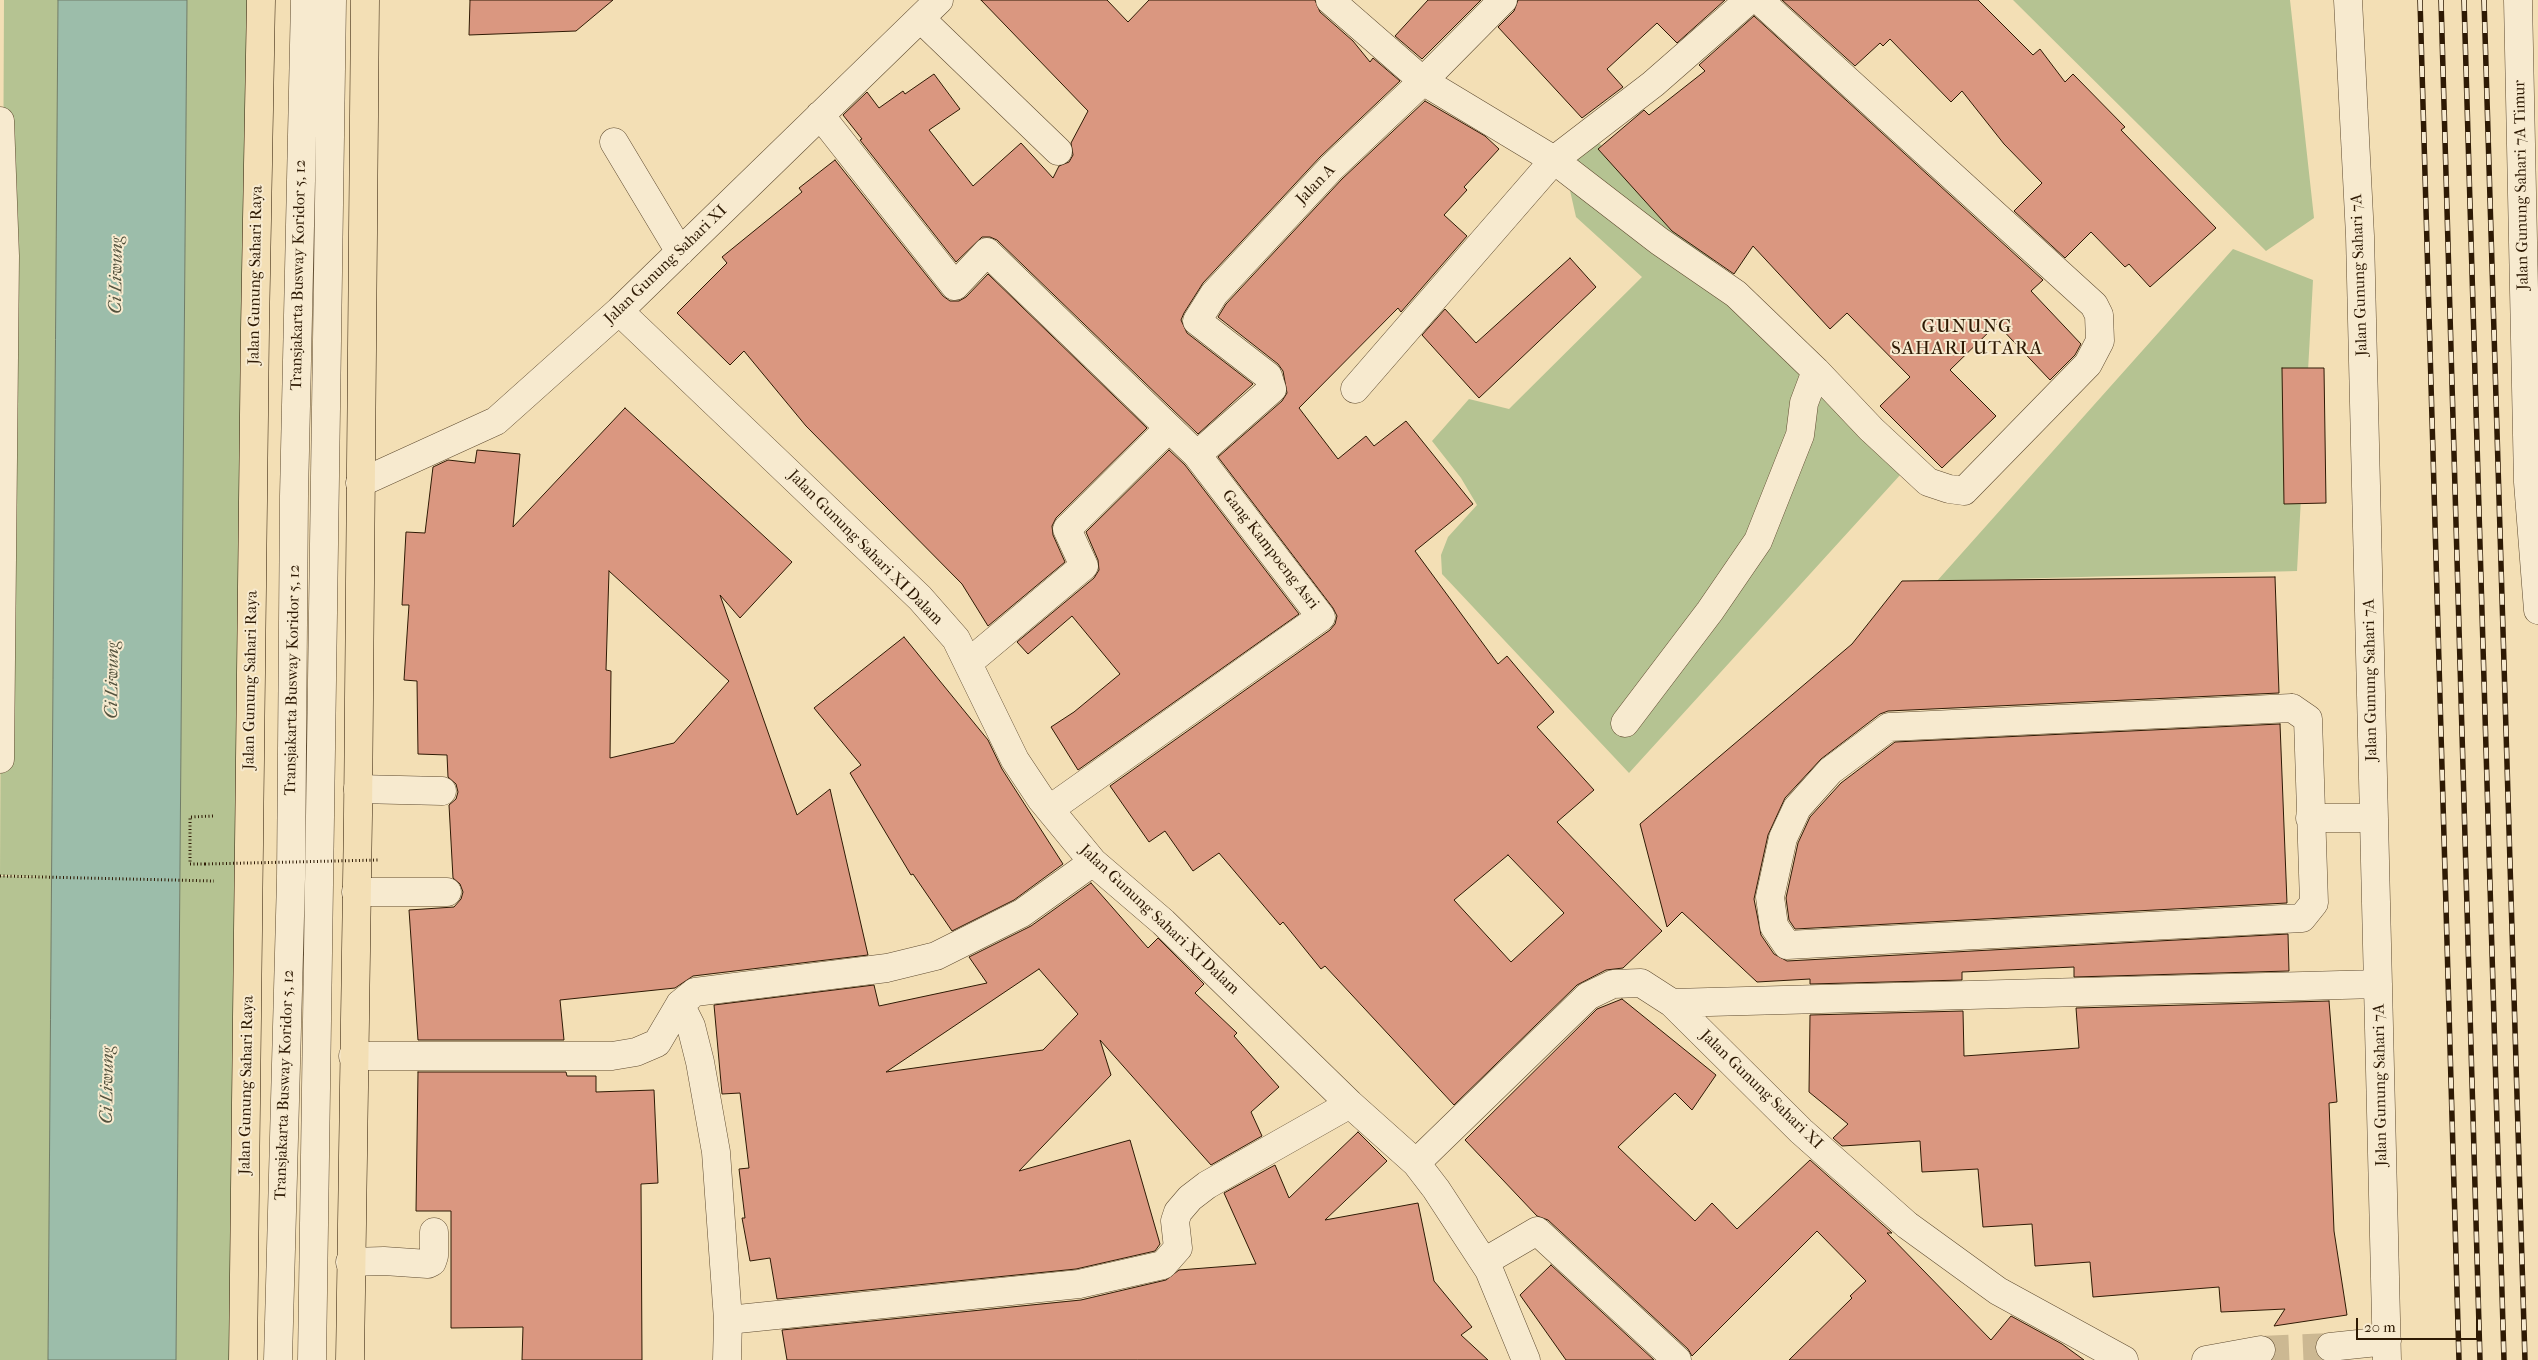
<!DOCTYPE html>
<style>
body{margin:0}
#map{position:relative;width:2538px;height:1360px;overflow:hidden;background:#f3dfb5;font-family:"IM FELL French Canon",serif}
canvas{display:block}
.scale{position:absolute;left:2356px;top:1318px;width:122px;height:22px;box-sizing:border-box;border:2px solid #2e1a04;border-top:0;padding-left:6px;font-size:15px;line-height:18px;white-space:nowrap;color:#2e1a04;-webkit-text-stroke:4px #f7eacf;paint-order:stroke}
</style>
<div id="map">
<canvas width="2538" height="1360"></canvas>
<div class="scale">20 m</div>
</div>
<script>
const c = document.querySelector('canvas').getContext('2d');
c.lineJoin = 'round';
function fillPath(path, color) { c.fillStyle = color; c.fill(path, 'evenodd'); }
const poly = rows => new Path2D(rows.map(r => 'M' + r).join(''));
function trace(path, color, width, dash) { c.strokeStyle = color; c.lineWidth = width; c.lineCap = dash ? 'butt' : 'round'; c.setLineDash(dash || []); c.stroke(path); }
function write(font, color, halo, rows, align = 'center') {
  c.font = font + ' "IM FELL French Canon",serif'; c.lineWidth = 4; c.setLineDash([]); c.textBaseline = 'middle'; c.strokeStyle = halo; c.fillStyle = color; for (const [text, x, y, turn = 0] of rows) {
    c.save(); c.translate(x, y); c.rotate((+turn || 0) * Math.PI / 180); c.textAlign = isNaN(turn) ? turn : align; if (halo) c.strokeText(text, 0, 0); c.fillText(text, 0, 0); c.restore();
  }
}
fillPath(poly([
 [4,0,58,0,48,1360,0,1360,0,876,51,877,0,875],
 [187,0,263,0,243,1360,176,1360],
 [2013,0,2290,0,2314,218,2266,251],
 [1597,141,1911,463,1629,773,1442,574,1441,555,1448,537,1477,505,1461,478,1432,441,1469,399,1509,409,1642,277,1576,217,1564,164],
 [2233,249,2313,280,2297,571,1937,581]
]), '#b5c392');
const water = poly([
 [58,0,187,0,176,1360,48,1360,58,0]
]);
fillPath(water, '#9cbdaa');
trace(water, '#707c68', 1);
const building = poly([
 [470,0,613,0,576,31,469,35,470,0],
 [981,0,1107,0,1128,22,1149,0,1315,0,1320,12,1353,41,1370,62,1373,58,1400,81,1320,157,1203,283,1184,313,1181,320,1187,333,1253,384,1198,434,997,240,990,237,982,237,956,262,860,140,862,139,843,115,867,92,879,108,903,91,905,94,934,74,960,109,929,130,973,186,1021,143,1053,178,1059,166,1069,162,1073,155,1071,143,1088,111,981,0],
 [1428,0,1481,0,1422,59,1395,36,1428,0],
 [1518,0,1725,0,1677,43,1657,23,1607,69,1623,87,1582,118,1498,27,1514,11,1518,0],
 [1782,0,1978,0,2033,55,2040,49,2065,82,2073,74,2125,127,2121,130,2216,228,2150,287,2129,264,2125,267,2091,232,2065,258,2014,211,2042,183,2004,144,1962,91,1951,102,1890,39,1883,46,1880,43,1855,66,1782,0],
 [1754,16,2043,280,2031,291,2081,344,2075,355,2050,380,1997,324,1950,370,1996,416,1942,468,1880,406,1910,377,1847,313,1830,329,1753,246,1734,274,1672,231,1598,149,1644,110,1649,115,1705,71,1699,65,1754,16],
 [1425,101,1485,136,1499,149,1464,187,1467,190,1444,215,1467,236,1401,312,1398,308,1299,408,1338,459,1366,436,1374,446,1406,421,1473,504,1415,551,1498,664,1507,656,1554,712,1537,727,1594,790,1557,822,1662,931,1623,968,1606,970,1577,985,1454,1105,1325,966,1321,969,1283,922,1280,925,1219,853,1193,871,1165,831,1149,842,1110,786,1330,630,1335,624,1337,616,1333,608,1218,457,1282,401,1287,393,1283,371,1278,364,1218,317,1226,304,1342,179,1425,101],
 [1508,855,1564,913,1511,962,1454,900,1508,855],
 [835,160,943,296,950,301,959,301,966,297,988,274,1147,428,1056,518,1052,526,1053,535,1065,562,988,626,962,584,806,426,744,351,730,365,677,313,727,263,722,257,802,192,799,188,835,160],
 [1570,258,1596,287,1479,398,1422,335,1445,309,1476,343,1570,258],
 [2282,368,2324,368,2326,503,2284,504,2282,368],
 [625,408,792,562,740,618,720,595,797,815,830,789,868,955,693,976,675,988,560,1000,564,1040,418,1040,409,910,454,907,461,899,463,892,460,884,453,878,449,805,456,799,458,792,456,784,448,777,447,755,418,754,417,681,404,680,409,605,402,605,406,532,425,533,433,467,448,460,475,463,477,450,520,454,513,527,625,408],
 [609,571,729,681,674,743,610,758,611,671,606,670,609,571],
 [1169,450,1185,465,1299,614,1078,770,1051,727,1074,712,1120,674,1072,616,1028,654,1017,642,1094,578,1099,570,1098,560,1086,532,1169,450],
 [2275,577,2279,693,1888,711,1880,714,1821,759,1785,798,1768,835,1754,899,1761,935,1774,954,1787,961,2288,934,2289,971,2074,977,2074,967,1962,972,1962,980,1810,984,1810,979,1757,982,1682,912,1667,927,1640,824,1852,644,1902,581,2275,577],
 [904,637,988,740,1002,769,1063,864,1014,900,952,931,913,874,911,875,850,773,861,765,814,708,904,637],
 [2280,724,2287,903,1795,929,1789,920,1786,898,1798,843,1810,817,1841,783,1895,742,2280,724],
 [1091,883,1148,948,1158,938,1204,984,1195,993,1237,1033,1234,1036,1279,1087,1251,1112,1262,1136,1211,1165,1100,1040,1111,1075,1019,1171,1130,1140,1160,1244,1155,1251,1076,1269,777,1299,770,1258,750,1261,742,1218,745,1218,739,1169,749,1168,740,1093,722,1094,714,1005,874,985,879,1006,987,983,969,957,1031,926,1091,883],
 [1039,969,1078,1014,1043,1050,886,1072,1039,969],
 [1622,999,1716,1075,1692,1110,1675,1093,1618,1147,1695,1221,1712,1203,1737,1229,1810,1160,1892,1233,1887,1233,1991,1340,2011,1316,2062,1344,2084,1360,1789,1360,1852,1298,1850,1296,1866,1281,1817,1231,1692,1356,1688,1349,1548,1220,1537,1216,1465,1140,1597,1009,1622,999],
 [2329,1001,2337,1102,2329,1103,2334,1231,2347,1315,2274,1326,2285,1309,2221,1312,2219,1287,2093,1297,2090,1262,2035,1266,2032,1224,1983,1227,1978,1169,1922,1172,1920,1141,1842,1146,1833,1138,1848,1124,1809,1092,1810,1015,1963,1011,1964,1056,2079,1048,2076,1008,2329,1001],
 [418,1072,566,1072,567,1076,596,1076,596,1092,654,1090,658,1183,641,1184,642,1360,522,1360,523,1327,451,1328,451,1211,416,1211,418,1072],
 [1358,1132,1387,1161,1325,1220,1418,1203,1434,1281,1472,1327,1461,1335,1488,1360,787,1360,782,1330,1081,1300,1166,1280,1179,1270,1256,1264,1224,1193,1275,1165,1289,1198,1358,1132],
 [1551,1265,1654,1360,1566,1360,1520,1295,1551,1265]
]);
fillPath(building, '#da9780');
trace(building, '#2e1a04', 1);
trace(poly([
 [2261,1350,2330,1347]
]), '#ccb892', 28, [28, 14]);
const minor = poly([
 [1330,0,1423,81,1554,160,1653,84,1749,0],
 [2348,0,2360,236,2387,1360],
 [2518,0,2528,482,2538,610],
 [921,19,1058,151],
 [820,115,955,286,987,252,1197,455],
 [0,121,5,256,0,759],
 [614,142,680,252],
 [619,311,920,598,956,639,1015,760,1041,799,1093,862,1163,922,1350,1104,1416,1163,1436,1189,1489,1270,1526,1360],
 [1355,389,1554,160,1659,241,1736,294,1816,371,1871,429,1928,482,1949,489,1964,491,2088,364,2100,341,2099,315,2094,305,1759,0],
 [360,483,496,421,619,311,939,0],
 [968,663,1084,566,1067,529,1169,428],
 [2292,708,2308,719,2314,903,2302,918,1787,945,1774,926,1770,897,1783,838,1797,808,1830,771,1889,727,2292,708],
 [1625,723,1710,611,1758,541,1800,435,1804,403,1816,371],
 [358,789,442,791],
 [1050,809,1321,617,1197,455,1272,389,1268,376,1197,321,1214,294,1331,168,1423,81,1503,0],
 [2310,818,2374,818],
 [356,892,447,892],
 [1672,1003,2378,984],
 [680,1004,691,1026,700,1062,716,1152,728,1320,727,1360],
 [353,1056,612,1056,636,1052,657,1043,680,1004,695,992,887,968,936,956,1022,913,1093,862],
 [1416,1163,1588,996,1613,984,1641,983,1672,1003,1801,1131,1907,1225,1998,1291,2124,1360],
 [350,1262,384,1261,428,1264,432,1262,434,1256,434,1232],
 [1484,1262,1537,1231,1677,1360],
 [728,1320,1079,1284,1163,1265,1178,1248,1175,1221,1178,1212,1190,1198,1207,1185,1350,1104],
 [2330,1347,2387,1341],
 [278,1360,291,879,294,496,305,0],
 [312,1360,332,0],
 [2206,1360,2261,1350]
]);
const major = poly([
 [243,1360,255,329,261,0],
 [350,1360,358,815,365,0]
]);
trace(minor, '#5f4b30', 29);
trace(major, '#2e1a04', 29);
trace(poly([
 [205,864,190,864,190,817,214,816],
 [0,876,214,881]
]), '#2e1a04', 3, [1, 2.5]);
trace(minor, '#f7eacf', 28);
trace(major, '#f3dfb5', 28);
const rail = poly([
 [2420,0,2459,1360],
 [2441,0,2480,1360],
 [2464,0,2504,1360],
 [2484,0,2525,1360]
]);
trace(rail, '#2e1a04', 5.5);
trace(rail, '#f7eacf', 4, [11]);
trace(poly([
 [205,864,379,860]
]), '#2e1a04', 3, [1, 2.5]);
write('16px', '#2e1a04', '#f7eacf', [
 ["Jalan A",1316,185,-46],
 ["Jalan Gunung Sahari 7A Timur",2522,185,-91],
 ["Jalan Gunung Sahari XI",666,265,-44],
 ["Jalan Gunung Sahari Raya",256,275,-89],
 ["Transjakarta Busway Koridor 5, 12",299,275,-89],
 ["Jalan Gunung Sahari 7A",2360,275,-92],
 ["Jalan Gunung Sahari XI Dalam",865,548,45],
 ["Gang Kampoeng Asri",1270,550,52],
 ["Jalan Gunung Sahari Raya",251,680,-89],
 ["Transjakarta Busway Koridor 5, 12",293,680,-89],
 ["Jalan Gunung Sahari 7A",2371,680,-91],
 ["Jalan Gunung Sahari XI Dalam",1159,920,43],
 ["Jalan Gunung Sahari Raya",247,1085,-89],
 ["Transjakarta Busway Koridor 5, 12",285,1085,-88],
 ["Jalan Gunung Sahari 7A",2381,1085,-91],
 ["Jalan Gunung Sahari XI",1761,1090,44]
]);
write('italic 18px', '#54533e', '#f7eacf', [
 ["Ci Liwung",117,275,-89],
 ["Ci Liwung",113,680,-89],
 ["Ci Liwung",108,1085,-89]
]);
c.letterSpacing = '1px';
write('19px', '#2e1a04', '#f7eacf', [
 ["GUNUNG",1967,327],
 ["SAHARI UTARA",1967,349]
]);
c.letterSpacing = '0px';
</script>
